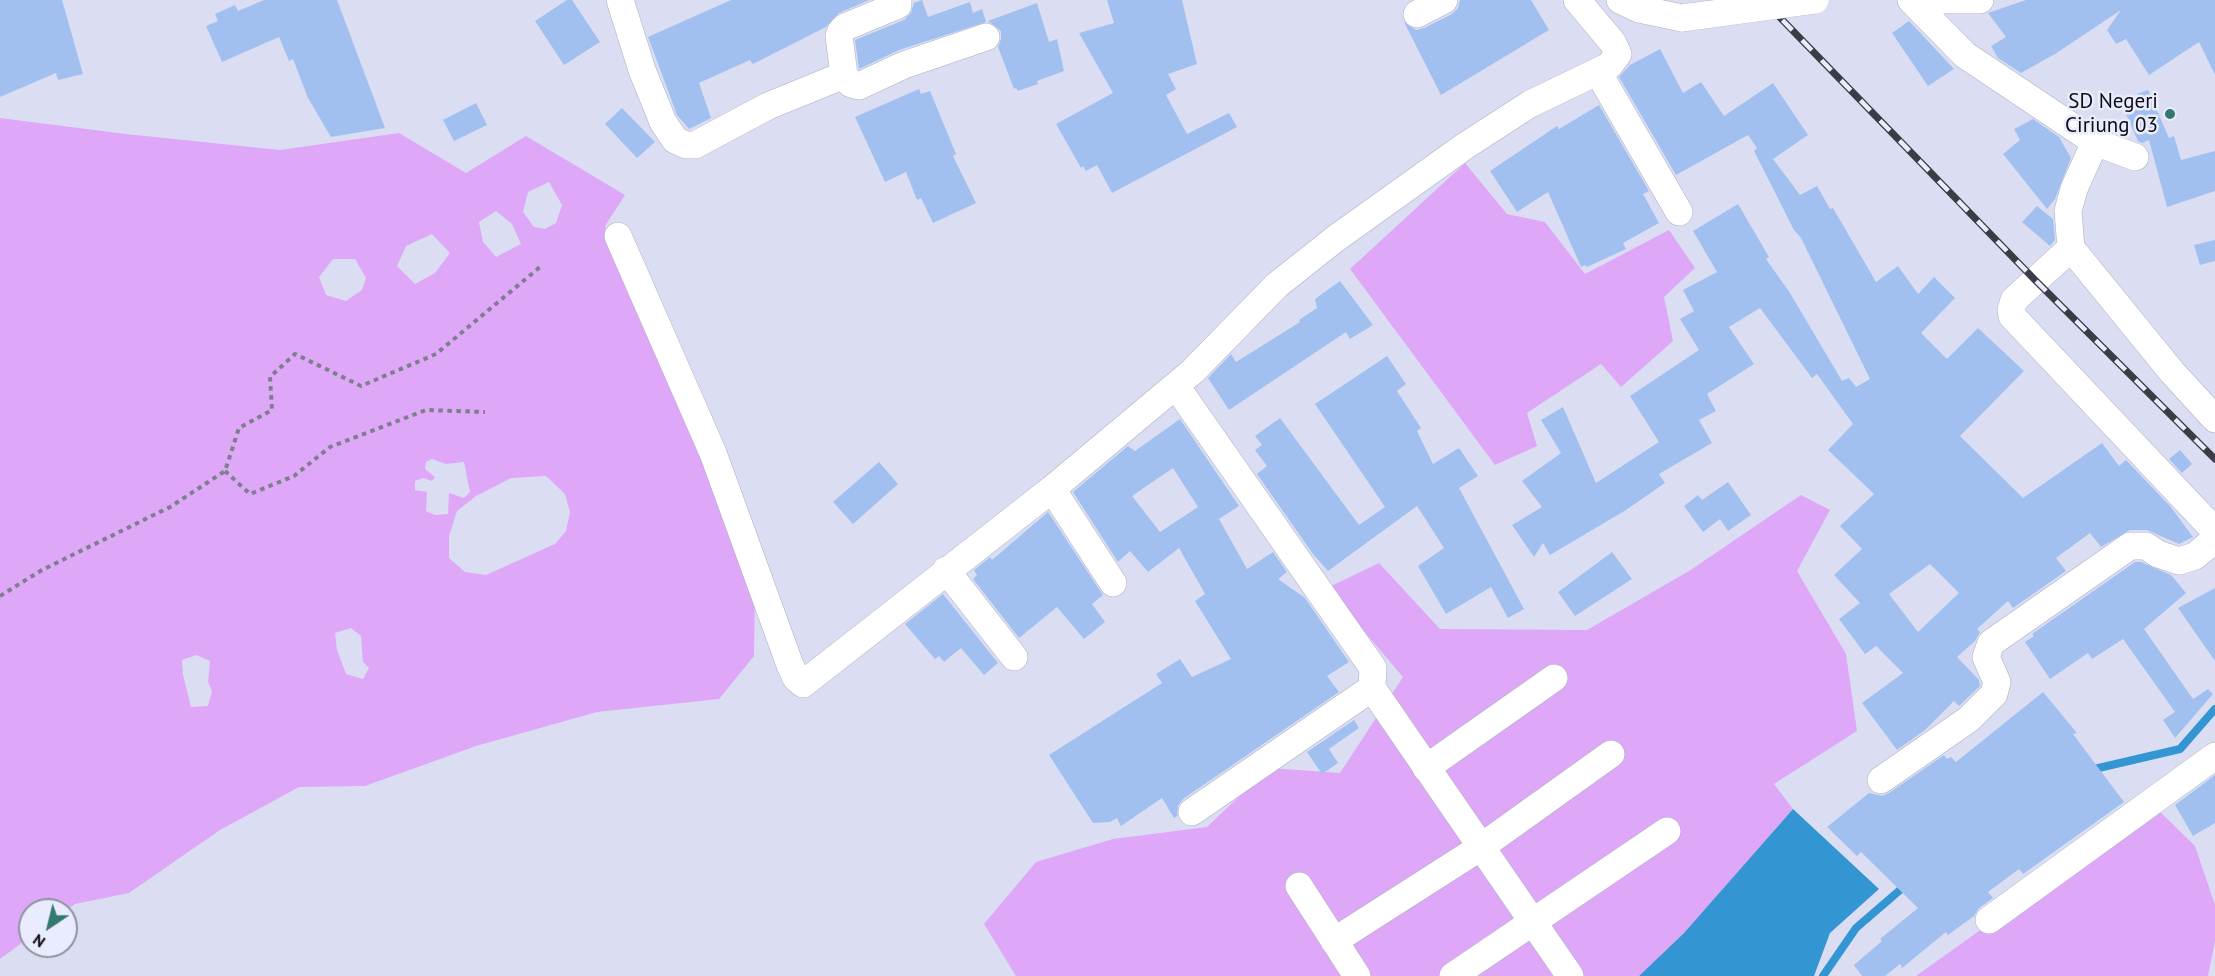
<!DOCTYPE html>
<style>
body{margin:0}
#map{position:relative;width:2215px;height:976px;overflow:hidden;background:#dbdef3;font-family:"PT Sans",sans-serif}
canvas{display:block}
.north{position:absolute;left:18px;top:898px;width:60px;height:60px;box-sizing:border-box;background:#e9ecfc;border:2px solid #91939f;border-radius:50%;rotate:215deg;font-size:16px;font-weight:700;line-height:24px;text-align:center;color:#0c0d13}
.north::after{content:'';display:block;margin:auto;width:21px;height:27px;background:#337970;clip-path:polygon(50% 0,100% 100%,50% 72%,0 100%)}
</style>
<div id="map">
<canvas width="2215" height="976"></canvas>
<div class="north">N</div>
</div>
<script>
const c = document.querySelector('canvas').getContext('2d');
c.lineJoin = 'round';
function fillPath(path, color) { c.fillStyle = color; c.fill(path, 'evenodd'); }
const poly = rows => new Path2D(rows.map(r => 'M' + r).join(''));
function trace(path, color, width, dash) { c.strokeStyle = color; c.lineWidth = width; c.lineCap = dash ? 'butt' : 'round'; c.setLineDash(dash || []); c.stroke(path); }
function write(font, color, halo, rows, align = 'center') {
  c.font = font + ' "PT Sans",sans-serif'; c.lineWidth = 5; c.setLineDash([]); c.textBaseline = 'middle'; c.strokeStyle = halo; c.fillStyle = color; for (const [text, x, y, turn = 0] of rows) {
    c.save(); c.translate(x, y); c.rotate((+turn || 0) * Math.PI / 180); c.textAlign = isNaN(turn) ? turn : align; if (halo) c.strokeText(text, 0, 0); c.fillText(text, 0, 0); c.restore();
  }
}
fillPath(poly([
 [0,118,126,134,280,150,399,133,466,173,526,136,625,195,605,226,678,390,755,585,754,656,719,699,597,712,476,746,365,786,299,787,220,830,129,893,75,904,66,910,30,910,30,937,0,959],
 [549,182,562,205,556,223,545,229,534,227,523,212,528,192],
 [496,211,512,224,521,244,496,257,483,242,479,222],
 [432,234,450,253,435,273,415,284,397,266,406,246],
 [333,259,355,259,366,278,362,290,346,301,326,295,319,277],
 [432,459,446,464,464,462,470,492,464,498,449,493,448,514,435,515,426,511,427,492,415,490,415,481,423,478,432,481,435,477,425,469,426,462],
 [546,476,565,494,570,512,566,531,555,544,486,575,465,572,449,558,449,536,457,511,476,496,511,478],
 [351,628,361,636,363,662,369,668,363,679,346,674,337,650,335,633],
 [196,655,210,661,208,682,212,691,208,706,191,707,183,675,182,660],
 [1465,163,1507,214,1545,222,1585,274,1669,230,1695,268,1664,297,1673,341,1621,387,1601,364,1527,413,1537,446,1495,465,1350,269],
 [1801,495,1830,510,1797,571,1846,654,1857,731,1774,784,1793,809,1684,933,1639,976,1016,976,984,924,1036,862,1113,839,1207,827,1269,768,1340,773,1403,677,1327,588,1379,563,1440,629,1587,630,1689,571],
 [2154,806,2195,846,2215,905,2215,941,2208,976,1916,976]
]), '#dea7f7');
fillPath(poly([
 [1793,809,1879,889,1830,933,1814,976,1639,976,1684,933]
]), '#3396d2');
trace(poly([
 [2090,770,2180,749,2215,709],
 [1823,976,1856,928,1907,884]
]), '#3396d2', 8);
fillPath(poly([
 [0,0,62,0,83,74,58,80,56,73,0,97],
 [264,0,337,0,385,128,331,137,308,98,293,59,289,61,279,37,222,62,206,26,218,21,215,14,235,5,238,11],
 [567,0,572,0,600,42,564,65,535,21],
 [731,0,869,0,839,13,826,27,753,64,750,60,699,83,711,118,689,129,677,115,648,37],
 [922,0,928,17,970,2,973,13,982,9,986,22,899,50,859,69,855,40,904,20,911,13,914,3],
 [1107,0,1182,0,1197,64,1168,74,1176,89,1166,95,1187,134,1229,113,1237,127,1112,193,1097,165,1086,171,1083,166,1081,168,1056,124,1113,93,1079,33,1114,23],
 [1460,0,1531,0,1549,30,1441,95,1404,22,1416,30,1424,28,1452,14,1458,8],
 [2026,0,2215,0,2215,75,2199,42,2149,75,2126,39,2116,44,2107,30,2121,10,2055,54,2021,73,1998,58,1991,46,2006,37,1988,13],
 [1037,3,1049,42,1057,39,1064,71,1037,81,1038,84,1018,91,1016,88,1014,89,998,47,1001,39,1001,31,988,21],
 [1909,21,1954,69,1928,86,1892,33],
 [1660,49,1683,93,1701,82,1724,116,1773,83,1808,135,1773,159,1800,195,1817,186,1830,209,1833,208,1876,282,1898,266,1918,294,1934,277,1955,298,1921,333,1947,359,1978,328,2024,371,1960,436,2023,498,2102,443,2119,466,2126,460,2170,506,2193,537,2179,544,2147,530,2130,530,2101,547,2090,533,2056,558,2066,571,2013,608,2008,601,1977,629,1980,632,1975,641,1957,657,1979,680,1980,686,1959,706,1954,701,1925,730,1897,750,1862,703,1903,673,1876,646,1865,654,1839,619,1860,603,1834,575,1862,549,1840,526,1874,494,1828,450,1853,424,1817,374,1812,378,1760,308,1729,327,1754,364,1707,394,1716,411,1699,420,1712,443,1659,474,1665,483,1626,510,1550,555,1543,543,1534,557,1512,525,1542,507,1522,481,1561,453,1541,420,1563,407,1596,483,1659,442,1630,396,1699,350,1680,319,1694,311,1683,290,1717,272,1693,231,1738,204,1769,257,1766,259,1790,293,1842,381,1849,378,1856,387,1870,379,1801,238,1794,230,1754,151,1757,148,1748,135,1676,175,1619,77,1630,65],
 [1930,564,1959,593,1918,632,1889,594],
 [919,89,921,94,930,91,956,154,953,156,976,203,933,223,921,198,917,200,906,172,885,182,855,117],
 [2148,90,2169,138,2174,136,2181,160,2215,151,2215,191,2167,207,2149,140,2142,143,2138,141,2126,114,2141,108,2137,94],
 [476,103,487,125,454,141,443,120],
 [1599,105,1649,191,1643,194,1659,223,1623,243,1626,249,1587,267,1585,265,1581,267,1548,192,1517,212,1490,171,1557,126,1559,129],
 [622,108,655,142,637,158,605,124],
 [2033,119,2059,137,2071,158,2055,199,2047,209,2003,154,2020,140,2014,129],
 [2037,206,2053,219,2055,240,2050,246,2022,222],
 [2215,240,2215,261,2200,265,2194,245],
 [1340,281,1373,325,1350,339,1346,332,1229,410,1208,378,1231,354,1236,362,1300,322,1299,320,1317,308,1315,299],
 [1387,356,1406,384,1397,391,1421,428,1417,431,1433,464,1459,448,1478,476,1459,488,1524,609,1508,618,1491,587,1446,614,1418,566,1444,548,1417,506,1328,571,1313,554,1257,474,1267,466,1255,450,1262,445,1255,436,1280,418,1359,525,1385,507,1315,404],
 [1180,419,1239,506,1219,519,1247,569,1273,552,1287,572,1278,579,1305,598,1349,662,1327,676,1339,692,1183,799,1178,806,1177,816,1174,818,1162,798,1121,826,1117,818,1110,822,1093,823,1049,755,1162,683,1156,674,1180,659,1192,677,1231,659,1195,601,1205,594,1179,548,1148,572,1130,551,1118,562,1073,492,1128,446,1135,451],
 [1173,468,1198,507,1160,532,1132,496],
 [2180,450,2192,464,2182,473,2169,459],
 [879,462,898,484,853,524,833,502],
 [1728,482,1751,515,1728,531,1720,519,1703,532,1684,506,1698,495,1702,500],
 [1048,512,1103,595,1092,604,1105,622,1084,639,1057,607,1019,638,973,579,977,575,974,570,990,557,992,560],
 [1612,552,1632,579,1575,616,1558,592],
 [2135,562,2141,562,2171,575,2186,593,2144,629,2193,699,2208,689,2213,694,2175,738,2163,720,2175,712,2123,639,2092,659,2088,653,2050,679,2025,642,2034,636,2032,634],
 [2215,588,2215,661,2178,608],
 [943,594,998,663,984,675,961,648,944,662,939,656,935,659,905,624],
 [2043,692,2077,733,2073,734,2124,802,2023,874,2019,869,1988,892,1993,898,1979,908,1974,916,1948,935,1946,932,1902,968,1900,964,1885,976,1862,976,1854,965,1882,941,1880,939,1918,908,1861,852,1857,856,1827,827,1869,793,1882,796,1889,793,1944,755,1947,759,1951,757,1956,762],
 [1354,720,1359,728,1329,749,1338,763,1322,774,1307,752],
 [2215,775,2215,823,2193,836,2175,805]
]), '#a1c0f0');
const minor = poly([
 [620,0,642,70,663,122,675,140,686,145,695,145,768,106,844,75],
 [898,0,898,5,845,27,841,31,839,36,844,75,851,84,859,86,904,65,986,37],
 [1620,0,1639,9,1682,18],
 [1911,0,1965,55,2095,142,2135,157],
 [1936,0,1980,0],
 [1417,14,1444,0],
 [1598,72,1679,212],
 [2095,142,2074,189,2068,211,2071,248,2172,372,2215,419],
 [618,236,713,453,790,665,796,678,803,684,1052,489,1193,371,1277,285,1335,239,1465,146,1530,104,1609,66,1618,54,1613,43,1577,0],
 [2071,248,2014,300,2011,310,2012,316,2215,531],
 [1176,386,1373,668,1372,688,1570,976],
 [1052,489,1113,583],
 [946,570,1014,657],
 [1426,768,1554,678],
 [1881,780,1969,719,1994,694,1997,682,1986,657,1991,643,2130,546,2146,546,2158,554,2179,561,2195,556,2215,539],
 [1192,812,1372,688],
 [1299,886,1357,976],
 [1989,920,2215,756],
 [1334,941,1481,847,1611,754],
 [1453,976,1667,831]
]);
trace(minor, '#aaaec1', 28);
trace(poly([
 [225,471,250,494,294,476,330,447,426,410,485,412],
 [0,596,42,570,170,507,225,471,239,428,272,410,270,377,295,354,361,386,436,354,540,267]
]), '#7d7f8d', 4, [4.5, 4.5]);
trace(minor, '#fff', 27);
const rail = poly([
 [1763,0,2035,280,2215,459]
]);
trace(rail, '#3b3c46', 7);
trace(rail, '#e9ecfc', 4.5, [14]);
const minorBridge = poly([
 [1682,18,1815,0]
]);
trace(minorBridge, '#aaaec1', 28, []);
trace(minorBridge, '#fff', 27);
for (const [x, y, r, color] of [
 [2170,114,6,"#337970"]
]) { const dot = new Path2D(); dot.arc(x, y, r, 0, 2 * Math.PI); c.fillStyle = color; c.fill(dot); trace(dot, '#e9ecfc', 2); }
write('21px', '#0c0d13', '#e9ecfc', [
 ["SD Negeri",2158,102],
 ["Ciriung 03",2158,126]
], 'right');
</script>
